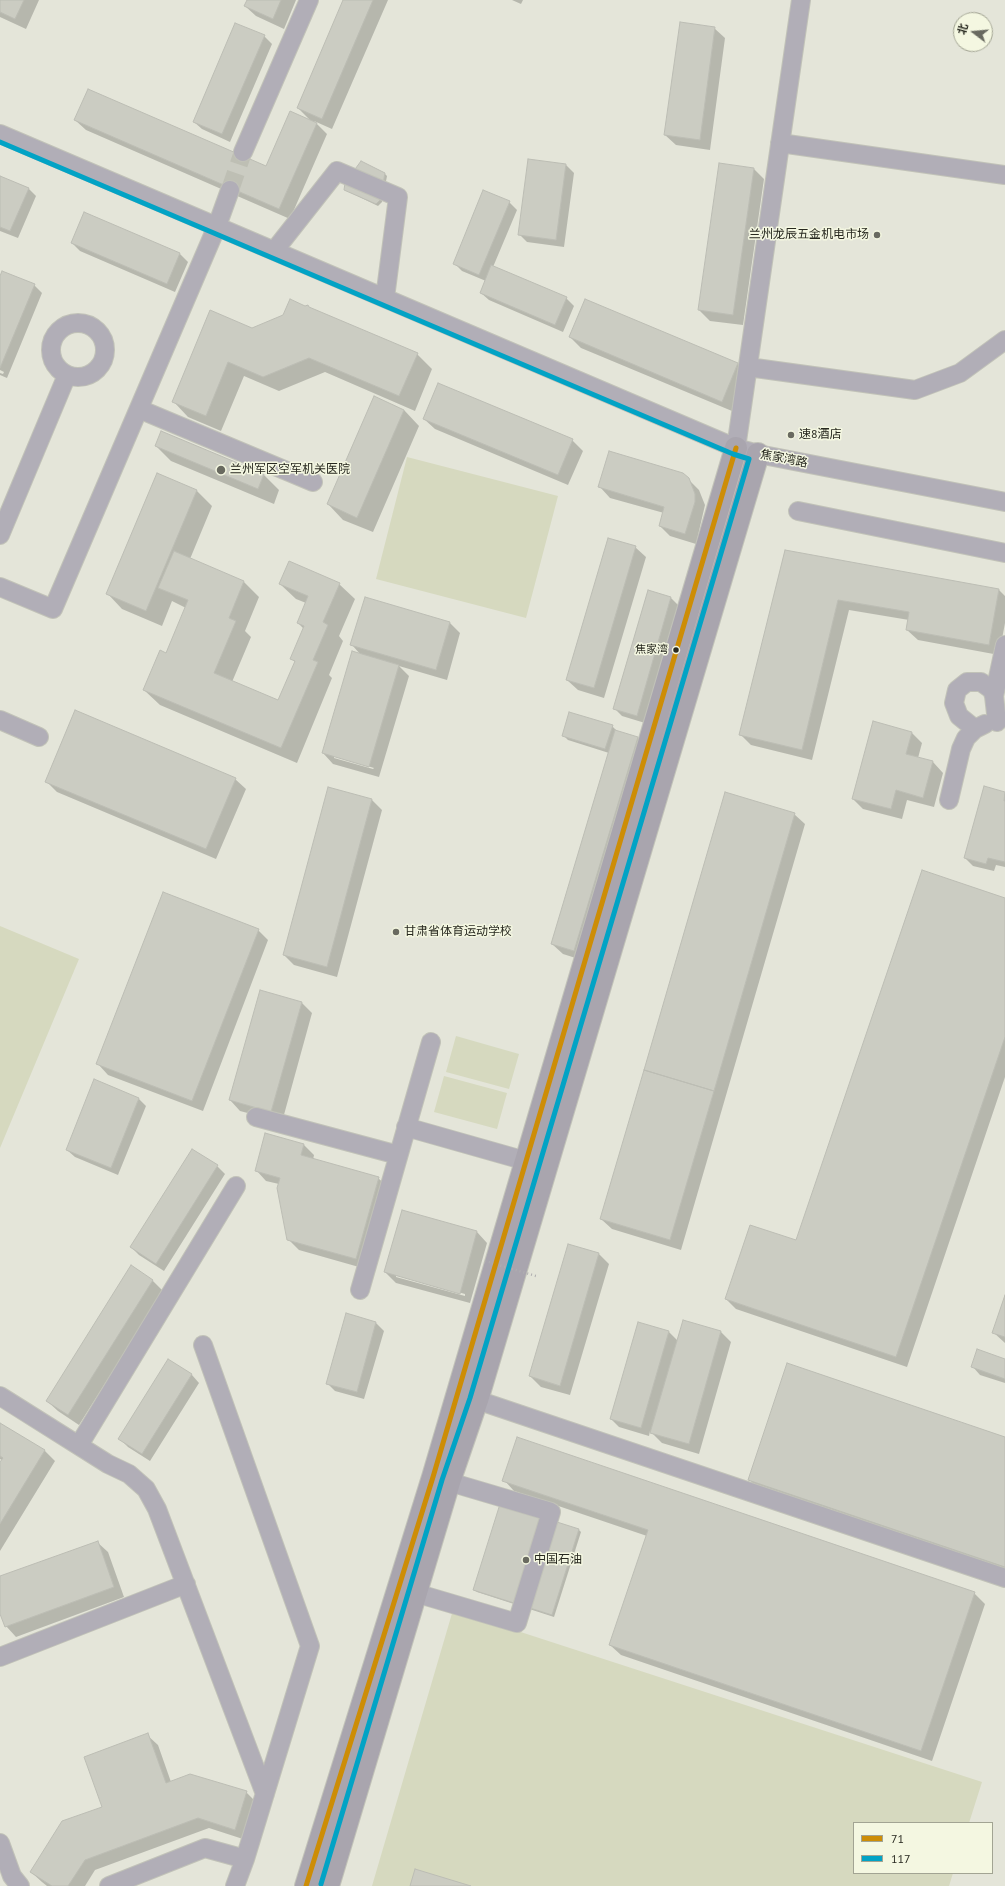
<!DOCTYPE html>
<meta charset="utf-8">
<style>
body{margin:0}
#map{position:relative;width:1005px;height:1886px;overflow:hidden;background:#e4e5d9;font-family:"PT Sans","Noto Sans SC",sans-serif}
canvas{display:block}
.legend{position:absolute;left:853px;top:1822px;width:140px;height:52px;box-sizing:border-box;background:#f4f7e1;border:1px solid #a2a493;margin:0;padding:5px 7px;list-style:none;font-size:12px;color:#27281f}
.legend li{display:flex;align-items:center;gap:8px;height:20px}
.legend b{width:20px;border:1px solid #a2a493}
.north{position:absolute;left:953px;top:12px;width:40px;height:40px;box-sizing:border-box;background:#f4f7e1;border:1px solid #a2a493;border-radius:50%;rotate:286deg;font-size:11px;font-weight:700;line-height:16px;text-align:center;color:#27281f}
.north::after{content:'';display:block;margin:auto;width:14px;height:18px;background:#696a60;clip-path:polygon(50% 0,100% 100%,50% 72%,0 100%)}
</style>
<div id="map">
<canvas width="1005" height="1886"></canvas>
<ul class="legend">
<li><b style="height:5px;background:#cd8d06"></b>71</li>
<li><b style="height:5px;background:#02a3c5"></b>117</li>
</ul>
<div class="north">北</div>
</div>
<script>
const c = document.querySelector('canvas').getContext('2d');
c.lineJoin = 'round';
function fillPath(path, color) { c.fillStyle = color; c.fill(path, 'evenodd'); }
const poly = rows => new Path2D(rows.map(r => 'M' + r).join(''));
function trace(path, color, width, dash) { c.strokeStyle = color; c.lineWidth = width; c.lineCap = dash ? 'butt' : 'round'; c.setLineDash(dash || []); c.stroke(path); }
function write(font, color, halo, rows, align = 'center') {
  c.font = font + ' "PT Sans","Noto Sans SC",sans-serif'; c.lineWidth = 3; c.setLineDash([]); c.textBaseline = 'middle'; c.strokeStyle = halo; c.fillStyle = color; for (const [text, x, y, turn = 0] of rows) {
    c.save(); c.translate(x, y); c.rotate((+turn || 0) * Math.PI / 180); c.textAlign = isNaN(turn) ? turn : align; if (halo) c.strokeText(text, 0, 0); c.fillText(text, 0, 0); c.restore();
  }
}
fillPath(poly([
 [407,457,558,496,526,618,376,579],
 [0,926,79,959,0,1148],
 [456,1036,519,1054,509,1089,446,1072],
 [444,1076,507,1093,497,1129,434,1112],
 [453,1610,982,1782,969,1823,854,1823,854,1873,953,1873,949,1886,372,1886]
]), '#d6d9bf');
fillPath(poly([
 [0,0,39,0,26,29,0,17],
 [248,0,296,0,284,29,256,16,245,6],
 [344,0,388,0,332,129,314,121,327,134,290,219,86,130,75,120,266,167,311,121,298,108],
 [512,0,523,0,521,4],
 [714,28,725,38,710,150,676,145,665,135],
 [264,36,272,44,230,142,202,129,194,122],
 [566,165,574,173,564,247,527,242,519,234],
 [754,169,764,179,743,325,710,321,699,310],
 [385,174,387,176,382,202,378,206,345,190],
 [0,177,28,188,36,196,18,238,0,231],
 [509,202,517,210,493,267,566,298,574,306,563,332,489,300,481,293,486,281,462,271,454,263],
 [84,214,180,254,188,262,175,292,80,251,72,243],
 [3,272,34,285,42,293,7,378,0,375,0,373,3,374,4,372,0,370,0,278],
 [310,309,417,354,432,369,415,411,325,372,279,391,244,376,221,431,188,417,173,401,252,329],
 [570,337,737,364,748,374,732,411,581,348],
 [404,410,419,426,373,532,343,520,328,504],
 [424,419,572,440,583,451,568,485,435,429],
 [161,432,264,475,279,490,274,504,171,461,156,446],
 [157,474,197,491,212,506,190,559,244,582,259,597,245,631,251,637,232,682,278,702,295,662,291,658,304,629,298,623,306,603,296,599,280,584,339,584,355,599,339,636,343,641,329,675,332,678,297,763,160,705,144,690,166,654,186,608,172,601,162,626,122,609,107,593],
 [688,479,699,490,705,505,696,544,670,536,660,526,664,513,610,498,600,487],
 [635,547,646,557,604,698,578,690,567,680],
 [785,551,999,590,1005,596,1005,623,999,655,918,640,907,630,909,620,849,610,812,760,751,745,741,735],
 [648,591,671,598,679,606,645,723,622,716,614,708],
 [365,598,450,623,460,633,447,680,399,666,409,676,379,777,333,764,323,753,361,655,352,645],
 [334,756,374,768,373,769,334,758],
 [612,726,617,731,637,738,648,748,585,961,563,954,552,944,609,753,568,740,563,735],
 [912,733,922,743,918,758,933,762,943,773,934,807,907,800,902,819,863,809,853,799],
 [235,779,246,789,216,859,57,792,46,781],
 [984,787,1005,793,1005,867,996,865,994,871,973,866,965,858],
 [329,788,372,800,382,810,337,977,294,965,284,955],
 [794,814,805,824,681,1250,612,1229,601,1219],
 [1005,899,1005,1077,907,1367,736,1309,726,1299,797,1242],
 [258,930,268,940,203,1111,108,1075,98,1064],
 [302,1003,312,1013,282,1122,240,1111,230,1100],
 [139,1099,146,1106,118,1175,75,1157,67,1150],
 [304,1145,314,1155,313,1160,378,1178,389,1188,366,1269,299,1250,288,1239,279,1184,266,1181,256,1170],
 [217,1166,225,1174,164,1271,139,1255,131,1247],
 [402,1211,477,1232,487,1243,470,1303,396,1283,385,1272],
 [396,1275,465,1294,465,1296,396,1277],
 [598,1253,609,1264,570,1395,541,1387,530,1376],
 [152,1280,163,1291,79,1425,58,1411,47,1401],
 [1005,1298,1005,1343,993,1332],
 [376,1323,384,1331,364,1399,335,1391,327,1383],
 [639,1323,669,1332,678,1341,721,1332,731,1342,699,1454,662,1443,650,1431,649,1436,619,1427,611,1419],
 [1005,1360,1005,1383,980,1375,973,1367],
 [169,1361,192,1375,199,1383,150,1461,128,1447,120,1439],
 [1,1424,45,1451,55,1461,0,1551,0,1464,2,1460,0,1459],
 [1005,1439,1005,1573,759,1490,749,1479],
 [504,1480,974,1593,985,1604,932,1761,621,1655,610,1645,647,1536,514,1491],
 [501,1505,579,1530,581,1532,554,1617,477,1592,474,1590],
 [97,1542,108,1552,124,1597,16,1637,6,1626,0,1611,0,1577],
 [147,1735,158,1745,171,1782,246,1792,257,1803,246,1840,209,1828,95,1870,85,1886,47,1886,42,1882,31,1872,104,1807]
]), '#0003');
const building = poly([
 [0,0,24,0,15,19,0,12,0,0],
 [247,0,281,0,273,19,244,6,247,0],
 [343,0,373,0,322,119,297,108,343,0],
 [680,22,715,27,700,140,664,135,680,22],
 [235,23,265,35,222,134,193,122,235,23],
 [88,89,266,166,290,111,317,123,279,209,74,120,88,89],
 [528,159,566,164,556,240,518,235,528,159],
 [361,161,385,173,380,200,376,204,344,190,345,183,361,161],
 [719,163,754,168,733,315,698,310,719,163],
 [0,176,29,188,10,231,0,227,0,176],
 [483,190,510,201,479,275,453,264,483,190],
 [84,212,180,253,167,284,71,243,84,212],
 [491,265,567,297,555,325,480,293,491,265],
 [2,271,35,284,0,368,0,276,2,271],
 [290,299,305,306,308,305,309,307,418,353,399,396,309,358,263,377,228,362,206,416,172,402,210,310,252,328,283,315,290,299],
 [585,299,738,363,722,402,569,337,585,299],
 [438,383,573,439,558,475,423,419,438,383],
 [374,396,404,410,357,518,327,504,374,396],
 [161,431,264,474,258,489,155,446,161,431],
 [609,451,683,473,689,478,695,494,695,502,685,534,659,526,664,507,598,487,609,451],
 [157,473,197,490,146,611,106,594,157,473],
 [608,538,636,546,594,688,566,680,608,538],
 [785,550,999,589,989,645,906,630,909,612,838,600,802,750,739,735,785,550],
 [174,551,244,581,229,618,236,621,214,673,278,700,295,661,290,659,304,626,297,623,308,596,279,584,289,561,340,583,323,622,328,625,313,660,318,662,281,748,143,690,160,650,166,653,188,600,158,588,174,551],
 [648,590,671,597,637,716,613,709,648,590],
 [365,597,450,622,436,670,350,645,365,597],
 [352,651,399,665,369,767,322,753,352,651],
 [75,710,236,778,206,849,45,782,75,710],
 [569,712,613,725,605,749,562,736,569,712],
 [873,721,912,732,906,754,933,761,923,798,896,790,891,809,852,799,873,721],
 [615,730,638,737,574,951,551,944,615,730],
 [984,786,1005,792,1004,801,1005,801,1005,862,988,858,986,864,964,858,984,786],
 [328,787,372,799,327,967,283,955,328,787],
 [725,792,795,813,714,1091,644,1070,725,792],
 [922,870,1005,898,1005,1037,896,1357,725,1299,750,1225,796,1240,922,870],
 [163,892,259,929,192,1101,96,1064,163,892],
 [260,990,302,1002,271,1112,229,1100,260,990],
 [644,1070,714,1091,670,1240,600,1219,644,1070],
 [94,1079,139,1098,111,1168,66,1150,94,1079],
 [265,1133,304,1144,301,1155,379,1177,356,1259,287,1240,277,1188,280,1178,255,1171,265,1133],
 [192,1149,218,1165,156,1264,130,1247,192,1149],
 [402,1210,477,1231,460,1294,384,1272,402,1210],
 [568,1244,599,1253,560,1386,529,1376,568,1244],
 [131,1265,153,1280,68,1415,46,1401,131,1265],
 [1005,1295,1005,1337,992,1333,1005,1295],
 [346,1313,376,1322,357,1392,326,1384,346,1313],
 [683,1320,721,1331,689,1444,650,1433,683,1320],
 [638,1322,669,1331,641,1428,610,1419,638,1322],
 [977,1349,1005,1359,1005,1379,971,1367,977,1349],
 [168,1359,192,1374,142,1454,118,1439,168,1359],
 [787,1363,1005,1437,1005,1567,748,1480,787,1363],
 [0,1423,45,1450,0,1524,0,1462,3,1458,0,1456,0,1423],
 [517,1437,975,1592,921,1751,609,1645,648,1530,502,1481,517,1437],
 [500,1504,579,1529,552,1615,473,1590,500,1504],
 [98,1541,114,1587,5,1627,0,1614,0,1576,98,1541],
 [148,1733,166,1783,190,1774,247,1791,235,1830,198,1818,85,1860,68,1886,52,1886,30,1872,62,1821,102,1807,84,1757,148,1733],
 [415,1869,471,1886,410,1886,415,1869]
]);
fillPath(building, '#cbccc2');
trace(building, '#bcbdb4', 1);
trace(poly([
 [230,190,243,152]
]), '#bebfb4', 18, [18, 9]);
const minor = poly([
 [0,134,736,448,758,454,1005,502],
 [780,143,1005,175],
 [243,152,309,0],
 [274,251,337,171,398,197,385,298],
 '51 350a27 27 0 1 1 54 0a27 27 0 1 1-54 0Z',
 [748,367,915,390,960,373,1005,340],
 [139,409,313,482],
 [736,448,801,0],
 [798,511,1005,553],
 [0,535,67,375],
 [0,587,53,609,217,226,230,190],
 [994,696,1005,645],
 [0,720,39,737],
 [975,729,959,716,954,703,957,690,967,682,981,682,992,690,994,696,997,722],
 [949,800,961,749,966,738,975,729,985,724],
 [256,1117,398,1155],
 [406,1127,526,1161],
 [360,1290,431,1042],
 [203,1345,310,1646,245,1859,235,1886],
 [0,1396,108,1464,129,1474,146,1489,157,1509,265,1794],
 [477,1400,1005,1578],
 [79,1445,236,1186],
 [402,1589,517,1623,551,1512,436,1478],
 [0,1657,186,1584],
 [0,1843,12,1876,20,1886],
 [109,1886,205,1848,245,1859]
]);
const major = poly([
 [306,1886,433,1477,736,448],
 [328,1886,449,1482,477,1400,758,454]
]);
trace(minor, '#c1c2b8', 20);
trace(major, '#c1c2b8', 24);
trace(minor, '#b1aeb7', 18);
trace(major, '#a9a5ae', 22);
trace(poly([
 [485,1261,536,1276]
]), '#b0afb1', 2.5, [1, 3]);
trace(poly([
 [306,1886,433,1477,736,448]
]), '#cd8d06', 5);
trace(poly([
 [0,142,733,454,749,459,470,1398,442,1480,321,1884]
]), '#02a3c5', 5);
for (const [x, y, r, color] of [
 [877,235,4,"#696a60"],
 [791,435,4,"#696a60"],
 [221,470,5,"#696a60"],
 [676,650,3.5,"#27281f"],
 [396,932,4,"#696a60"],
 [526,1560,4,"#696a60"]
]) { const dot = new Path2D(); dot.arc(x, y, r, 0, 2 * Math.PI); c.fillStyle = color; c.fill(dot); trace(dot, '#f4f7e1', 1.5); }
write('11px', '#27281f', '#f4f7e1', [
 ["焦家湾",668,650]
], 'right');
write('12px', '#27281f', '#f4f7e1', [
 ["兰州龙辰五金机电市场",869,235,"right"],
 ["速8酒店",799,435],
 ["兰州军区空军机关医院",230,470],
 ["甘肃省体育运动学校",404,932],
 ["中国石油",534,1560]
], 'left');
write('12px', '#27281f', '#f4f7e1', [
 ["焦家湾路",784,459,11]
]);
</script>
